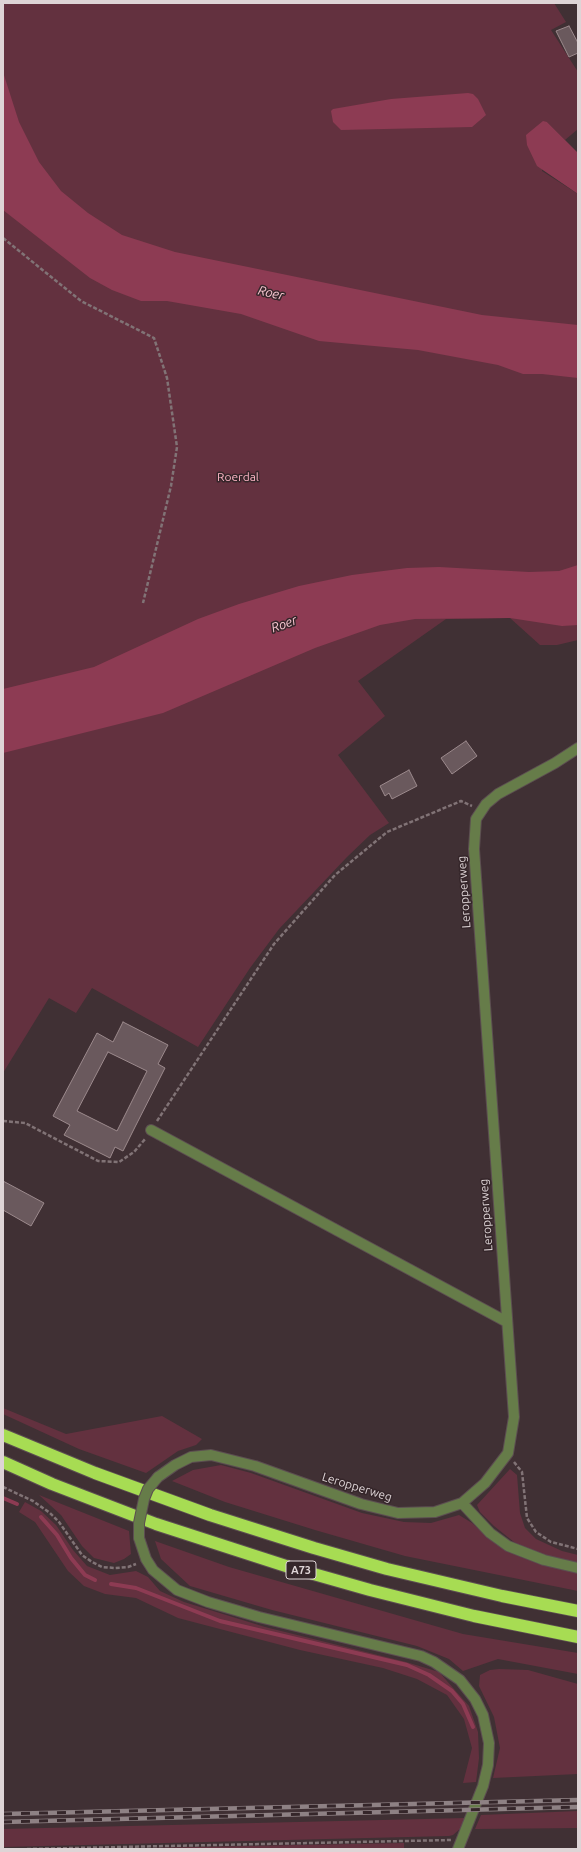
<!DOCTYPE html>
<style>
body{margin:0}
#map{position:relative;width:581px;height:1852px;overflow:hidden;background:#403034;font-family:Ubuntu,sans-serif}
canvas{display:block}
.frame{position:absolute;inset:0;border:4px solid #ded4d6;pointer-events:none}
</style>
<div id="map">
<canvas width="581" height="1852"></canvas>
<div class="frame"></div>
</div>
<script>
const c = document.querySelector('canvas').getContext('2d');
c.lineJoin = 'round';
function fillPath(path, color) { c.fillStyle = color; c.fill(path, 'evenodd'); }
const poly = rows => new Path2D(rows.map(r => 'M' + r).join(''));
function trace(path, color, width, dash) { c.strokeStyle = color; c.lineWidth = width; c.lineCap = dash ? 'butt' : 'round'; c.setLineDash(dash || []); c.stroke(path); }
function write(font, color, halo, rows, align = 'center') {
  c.font = font + ' Ubuntu,sans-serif'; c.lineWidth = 3; c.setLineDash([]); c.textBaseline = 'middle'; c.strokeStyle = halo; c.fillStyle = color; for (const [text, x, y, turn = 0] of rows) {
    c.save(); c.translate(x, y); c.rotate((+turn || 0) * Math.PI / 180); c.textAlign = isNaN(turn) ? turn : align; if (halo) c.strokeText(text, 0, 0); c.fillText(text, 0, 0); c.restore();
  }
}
fillPath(poly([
 [3,3,554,3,566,22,551,30,578,72,578,129,565,140,547,122,542,171,578,194,578,640,557,645,540,645,510,618,446,619,358,681,385,716,338,755,389,823,370,835,347,857,279,929,250,968,198,1047,92,988,76,1013,49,998,3,1073],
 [3,1408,66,1434,162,1416,202,1439,196,1445,178,1451,146,1473,79,1449,3,1414],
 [221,1465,251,1473,362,1513,404,1522,431,1523,459,1515,472,1523,496,1544,521,1557,578,1573,578,1591,405,1556,315,1530,225,1502,172,1481,193,1470],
 [510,1469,517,1475,520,1513,525,1528,536,1539,562,1551,578,1555,578,1563,538,1555,514,1542,494,1526,480,1512,477,1505],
 [39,1495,129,1531,131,1554,124,1559,114,1563,94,1558,82,1546,61,1515],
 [25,1502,41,1511,56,1525,73,1550,87,1566,110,1575,136,1571,148,1577,160,1591,184,1602,265,1627,406,1662,439,1672,469,1706,478,1732,479,1758,476,1782,463,1783,472,1748,464,1719,447,1695,417,1679,383,1668,300,1650,178,1618,136,1598,105,1594,84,1586,68,1571,35,1522,19,1512],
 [155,1541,229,1567,463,1634,578,1653,578,1674,498,1659,463,1671,449,1659,417,1646,272,1610,190,1586,161,1559],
 [499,1669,528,1670,578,1684,578,1774,493,1778,500,1748,494,1717,479,1686,480,1675,490,1670],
 [578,1811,578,1828,475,1829,481,1815],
 [466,1818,461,1828,453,1835,449,1836,3,1847,3,1829],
 [404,1843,404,1849,414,1849,94,1849]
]), '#63313f');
fillPath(poly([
 [3,72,19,122,39,162,61,191,88,213,122,235,175,252,482,315,578,325,578,378,542,374,523,374,498,365,418,350,319,341,241,314,167,301,141,301,112,290,90,278,3,210],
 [468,93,473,94,478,99,486,115,472,127,341,130,333,122,331,111,333,109,391,99],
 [543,121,547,122,578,153,578,194,537,166,527,145,526,135],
 [578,565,578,625,562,626,510,618,415,619,380,625,315,648,163,713,3,753,3,689,94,667,198,619,239,604,299,586,352,575,407,568,439,567,529,572,559,571]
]), '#8d3b53');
trace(poly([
 [3,1498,17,1504],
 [41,1517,57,1535,71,1558,85,1575,95,1580],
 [111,1584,136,1588,220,1621,407,1665,429,1675,452,1691,463,1704,473,1727]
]), '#8d3b53', 4);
const building = poly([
 [569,26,578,43,578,53,569,57,556,31,569,26],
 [466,741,477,756,452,774,441,758,466,741],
 [409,770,417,786,392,799,389,793,385,796,380,786,409,770],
 [123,1022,168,1045,158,1064,165,1068,135,1127,123,1151,115,1147,110,1158,64,1135,70,1125,53,1116,97,1033,113,1042,123,1022],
 [108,1052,147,1071,117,1131,77,1111,108,1052],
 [3,1181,44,1203,31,1226,3,1210,3,1181]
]);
fillPath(building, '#6a595d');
trace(building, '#9c8a8d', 1);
const minor = poly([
 [151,1130,507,1322],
 [158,1477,175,1465,191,1457,211,1455,255,1466,361,1504,398,1513,435,1512,462,1503,485,1483,508,1453,514,1417,474,849,476,819,486,804,498,794,555,763,578,748],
 [462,1503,490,1533,508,1546,544,1560,578,1568],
 [139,1538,146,1559,153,1570,177,1590,208,1602,259,1617,421,1656,434,1662,460,1680,475,1699,483,1715,489,1743,488,1765,483,1786,458,1849]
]);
const highway = poly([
 [3,1435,95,1473,210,1515,314,1548,387,1569,502,1596,578,1611],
 [3,1462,52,1484,156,1524,289,1567,370,1590,474,1616,578,1637]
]);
trace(minor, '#5c4e51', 12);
trace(highway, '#5c4e51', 14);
trace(poly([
 [3,238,81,301,154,338,167,378,177,447,171,486,143,603],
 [3,1121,25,1123,98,1161,119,1162,134,1152,146,1138],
 [157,1121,274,944,335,875,387,832,461,801,472,806],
 [514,1462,522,1472,527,1518,536,1532,551,1542,578,1549],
 [3,1487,33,1501,50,1513,59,1522,82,1555,92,1562,102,1567,115,1568,128,1567,136,1564],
 [27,1849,451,1840]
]), '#817376', 2.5, [4, 2]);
trace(minor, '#667c49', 10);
trace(highway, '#a7dc53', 12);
const rail = poly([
 [3,1814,578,1800],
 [3,1822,578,1807]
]);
trace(rail, '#8e8184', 4.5);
trace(rail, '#35262a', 3, [9]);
const minorBridge = poly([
 [139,1538,139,1523,144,1499,148,1489,158,1477]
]);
trace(minorBridge, '#5c4e51', 12, []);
trace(minorBridge, '#667c49', 10);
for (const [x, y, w] of [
 [301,1570,30]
]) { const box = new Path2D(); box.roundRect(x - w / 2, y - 9, w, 18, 3); c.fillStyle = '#35262a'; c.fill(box); trace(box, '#ded4d6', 1); }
write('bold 11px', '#ded4d6', null, [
 ["A73",301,1570]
]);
write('12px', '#fcb4c4', '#35262a', [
 ["Roerdal",238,477]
]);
write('12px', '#ded4d6', '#35262a', [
 ["Leropperweg",464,892,-94],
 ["Leropperweg",486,1215,-94],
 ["Leropperweg",357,1487,17]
]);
write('italic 13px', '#f7c6d0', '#35262a', [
 ["Roer",271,293,13],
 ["Roer",284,624,-20]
]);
</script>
